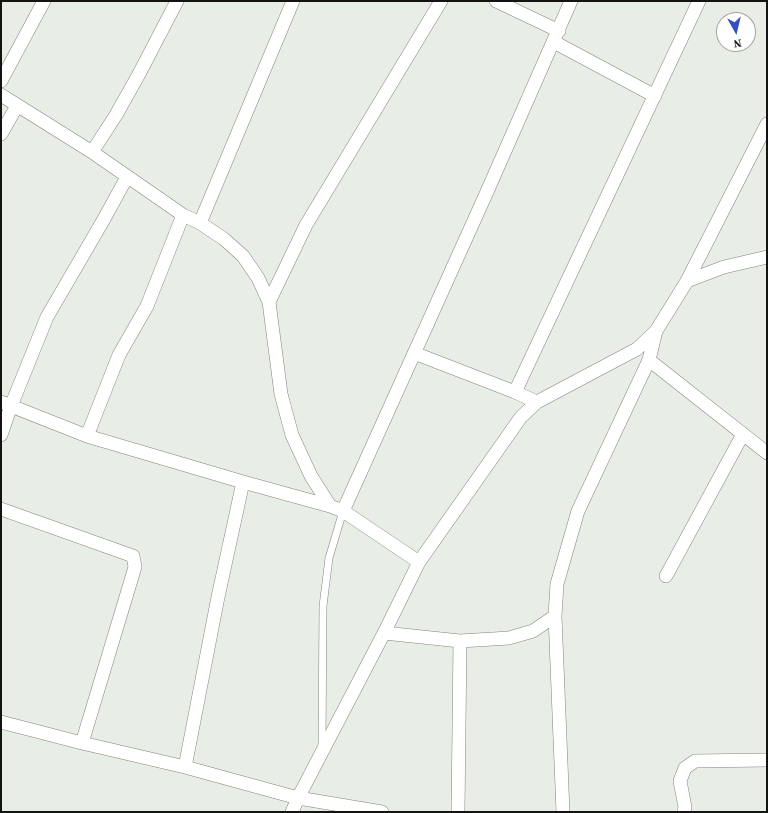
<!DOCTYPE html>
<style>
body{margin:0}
#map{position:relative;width:768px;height:813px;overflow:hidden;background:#e8ede5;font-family:"Source Serif 4",serif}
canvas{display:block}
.frame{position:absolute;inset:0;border:2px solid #131412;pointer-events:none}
.north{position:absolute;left:716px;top:12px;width:40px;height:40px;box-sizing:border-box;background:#fff;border:1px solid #a1a1a0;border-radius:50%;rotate:172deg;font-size:11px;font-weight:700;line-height:16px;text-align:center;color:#131412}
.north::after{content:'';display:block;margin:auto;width:14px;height:18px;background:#3550c2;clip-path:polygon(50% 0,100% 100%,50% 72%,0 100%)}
</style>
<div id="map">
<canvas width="768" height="813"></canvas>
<div class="frame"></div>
<div class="north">N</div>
</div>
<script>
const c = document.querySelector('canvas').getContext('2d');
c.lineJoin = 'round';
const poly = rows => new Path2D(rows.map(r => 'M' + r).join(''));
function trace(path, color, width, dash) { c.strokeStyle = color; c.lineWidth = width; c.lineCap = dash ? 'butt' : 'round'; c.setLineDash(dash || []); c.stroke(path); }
const service = poly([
 [322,746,323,606,329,558,343,511]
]);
const minor = poly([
 [496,1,559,31],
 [554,42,655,96],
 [1,81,44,1],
 [1,95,92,152,183,215,200,223,224,239,243,256,258,278,269,302,281,394,292,435,311,476,330,506],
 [1,134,17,106],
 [92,152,116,115,139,74,177,1],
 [200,223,293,1],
 [687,281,767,124],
 [269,302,306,225,441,1],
 [414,353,515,392,537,402],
 [649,360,767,453],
 [515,392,699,1],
 [1,402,87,436,243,482,330,506,343,511,419,562],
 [1,435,11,406,47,317,104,219,127,177],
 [87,436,119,355,147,306,183,215],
 [1,509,133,556,135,567,82,743],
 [343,511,486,194,571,1],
 [666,576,743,434],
 [384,633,460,641,458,812],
 [460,641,509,638,533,631,555,616],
 [1,722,82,743,185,767,298,798,382,812],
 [185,767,218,597,243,482],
 [292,812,298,798,384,633,419,562,521,417,537,402,637,349,656,331,687,281,724,267,767,257],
 [563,812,555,616,557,584,578,511,649,360,656,331],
 [684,812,685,807,680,781,685,768,695,761,767,760]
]);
trace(service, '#81857e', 8);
trace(minor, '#81857e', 14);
trace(service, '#fff', 7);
trace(minor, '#fff', 13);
</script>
